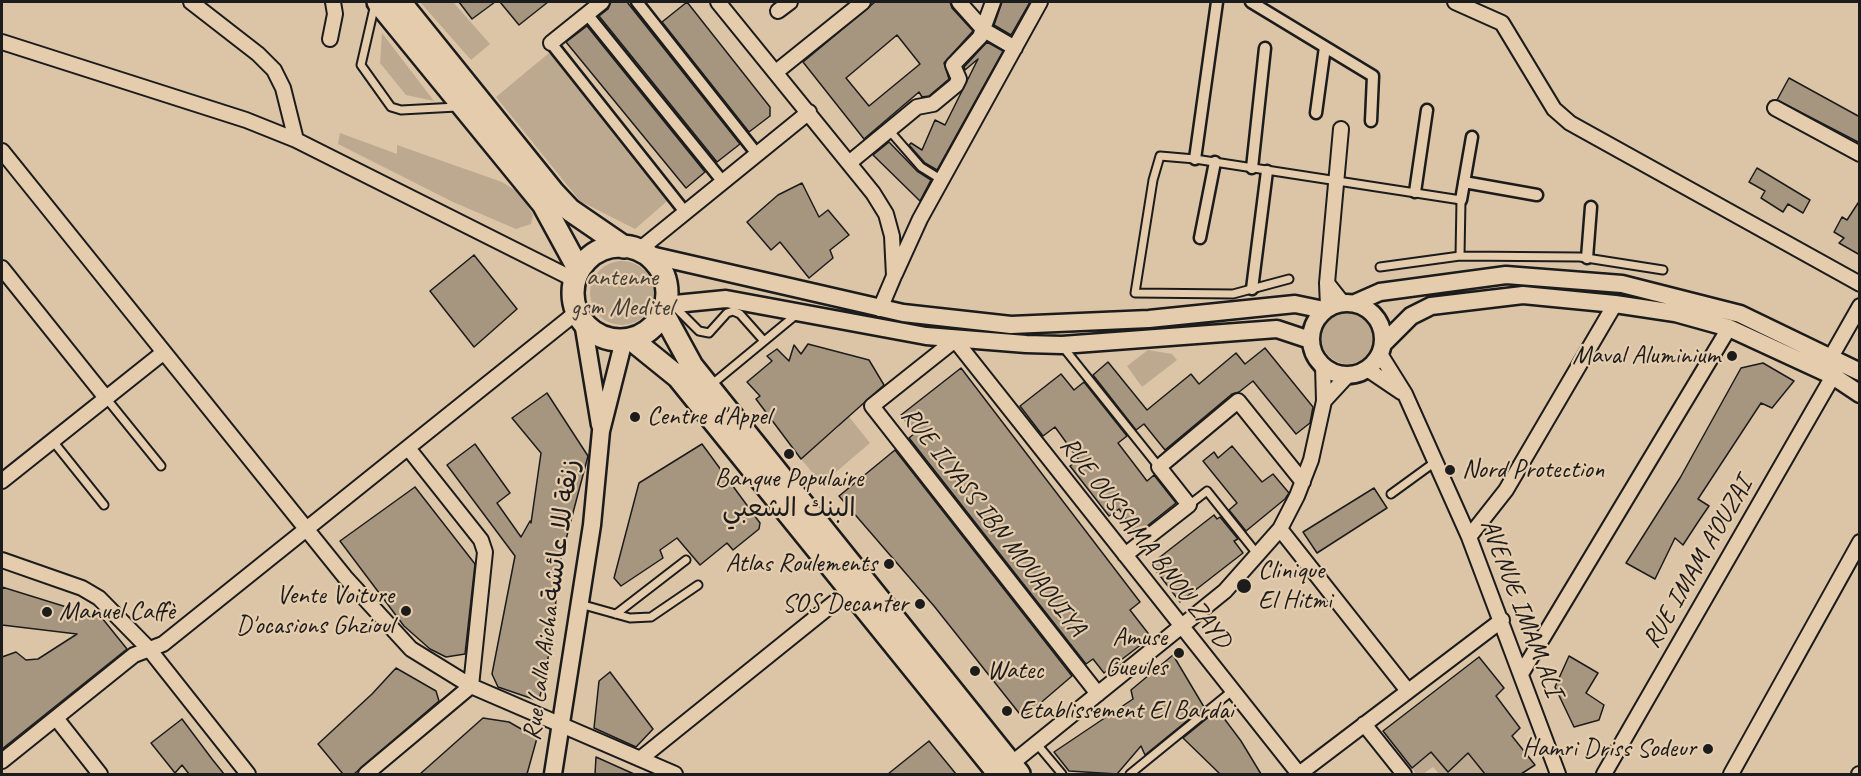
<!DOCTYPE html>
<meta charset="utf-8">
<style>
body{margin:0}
#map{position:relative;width:1861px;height:776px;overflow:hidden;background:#dcc5a7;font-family:Caveat,sans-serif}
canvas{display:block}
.frame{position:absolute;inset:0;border:3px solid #1c1c1c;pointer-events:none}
</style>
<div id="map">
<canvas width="1861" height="776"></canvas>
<div class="frame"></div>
</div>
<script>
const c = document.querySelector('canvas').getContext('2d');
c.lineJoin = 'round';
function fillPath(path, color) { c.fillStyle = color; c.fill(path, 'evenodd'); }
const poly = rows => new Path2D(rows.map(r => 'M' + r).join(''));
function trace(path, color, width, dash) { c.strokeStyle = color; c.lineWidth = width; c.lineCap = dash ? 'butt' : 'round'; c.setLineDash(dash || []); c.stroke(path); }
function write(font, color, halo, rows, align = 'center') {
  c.font = font + ' Caveat,"Playpen Sans Arabic",sans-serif'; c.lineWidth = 4.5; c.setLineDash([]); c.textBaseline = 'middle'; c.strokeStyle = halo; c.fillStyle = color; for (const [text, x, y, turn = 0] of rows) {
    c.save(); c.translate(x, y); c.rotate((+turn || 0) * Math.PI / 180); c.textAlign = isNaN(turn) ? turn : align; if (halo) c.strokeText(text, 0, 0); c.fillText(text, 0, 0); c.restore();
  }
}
fillPath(poly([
 [420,2,453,2,490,44,471,60],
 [382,33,434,101,406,95,380,63],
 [555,48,673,196,635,229,580,201,496,97],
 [340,133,397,154,397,145,502,182,521,194,533,215,531,224,516,229,453,202,338,144],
 '590 293a32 32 0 1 1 64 0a32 32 0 1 1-64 0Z',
 '1321 337a27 27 0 1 1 54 0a27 27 0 1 1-54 0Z',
 [1148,350,1172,354,1177,360,1142,387,1127,366],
 [834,398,870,443,822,484,801,459,839,427,823,408],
 [1431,752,1467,754,1485,774,1439,774,1433,767,1423,774,1416,774,1412,768]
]), '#bca990');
const building = poly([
 [459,2,495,2,472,19,459,2],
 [500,2,548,2,519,25,500,2],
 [611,2,627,2,740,144,717,162,599,16,608,9,611,2],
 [687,2,770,107,770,116,749,132,662,22,687,2],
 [875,2,950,2,952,8,973,31,944,63,949,79,929,96,922,97,919,92,864,139,803,62,875,2],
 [897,35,920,64,869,106,846,78,897,35],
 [1002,2,1030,2,1011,35,994,25,1002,2],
 [587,26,705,172,686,188,566,42,587,26],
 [987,42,1003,51,937,170,925,163,909,145,911,143,922,150,935,120,945,125,978,59,965,70,964,67,987,42],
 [1789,78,1860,117,1860,143,1777,100,1789,78],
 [889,142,917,171,931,180,920,201,873,155,889,142],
 [1757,168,1810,200,1803,213,1788,204,1783,212,1761,198,1765,191,1749,182,1757,168],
 [802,183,819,217,828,210,849,235,830,250,833,258,809,278,780,242,771,250,747,222,778,195,802,183],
 [1860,200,1860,255,1839,243,1844,238,1834,232,1842,217,1847,220,1860,200],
 [474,255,517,309,474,347,430,291,474,255],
 [808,344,869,360,884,385,801,459,756,399,760,396,747,382,772,361,767,356,777,349,789,361,794,345,801,354,808,344],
 [1265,348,1313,407,1310,423,1296,434,1253,381,1239,392,1232,394,1165,450,1144,424,1136,430,1093,375,1108,362,1147,410,1191,374,1199,384,1236,353,1245,364,1265,348],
 [1763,363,1794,381,1772,408,1761,403,1698,499,1709,506,1700,519,1683,545,1675,538,1655,579,1626,563,1680,478,1741,368,1763,363],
 [961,368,1140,602,1130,610,1151,637,1104,673,1093,659,1086,664,909,438,915,433,901,415,961,368],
 [1061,374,1074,390,1084,382,1127,436,1118,443,1147,481,1154,475,1176,503,1137,534,1119,509,1109,516,1070,466,1079,460,1055,427,1043,436,1020,406,1061,374],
 [547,393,588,456,560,562,552,639,539,701,498,687,492,674,515,556,447,465,475,444,510,493,497,503,521,537,530,521,531,523,541,453,512,418,547,393],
 [702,444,760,523,759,529,733,550,727,543,700,565,677,538,660,550,663,558,621,586,614,578,639,483,702,444],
 [1232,446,1262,482,1273,474,1289,493,1285,499,1246,531,1229,510,1237,503,1203,461,1214,452,1218,458,1232,446],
 [895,450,1072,676,1023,718,934,606,839,496,895,450],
 [415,487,475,564,465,654,446,657,430,649,404,626,340,541,415,487],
 [1374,488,1387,508,1317,553,1303,532,1374,488],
 [1214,515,1217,519,1220,517,1238,539,1234,541,1243,553,1180,602,1151,564,1214,515],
 [2,587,102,618,127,649,2,749,2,657,16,652,26,660,38,659,77,634,2,625,2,587],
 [1173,655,1204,707,1145,755,1141,746,1117,774,1069,771,1054,752,1133,699,1131,690,1173,655],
 [1569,656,1598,673,1586,693,1604,705,1599,720,1574,727,1555,687,1569,656],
 [1479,657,1504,688,1496,696,1520,728,1512,736,1535,765,1521,774,1485,774,1468,753,1448,772,1431,752,1412,768,1383,731,1479,657],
 [396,668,436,691,439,701,354,774,343,774,318,744,372,694,396,668],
 [610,672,653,729,636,747,594,728,599,681,610,672],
 [1220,713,1241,741,1261,774,1220,774,1183,738,1210,716,1211,719,1220,713],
 [483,718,509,722,537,738,527,774,420,774,483,718],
 [182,719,212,759,224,774,189,774,182,765,175,773,151,743,182,719],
 [929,741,956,774,888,774,929,741],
 [596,757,634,774,595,774,596,757]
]);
fillPath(building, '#a69680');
trace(building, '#1c1c1c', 1.5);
const service = poly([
 [375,4,361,65,391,107,401,110,457,107],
 [888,129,921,167,942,180],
 [1460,256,1580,257,1663,270],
 [1289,279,1233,294,1135,293,1153,180,1160,156,1195,159,1461,200,1460,256,1380,267],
 [673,305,699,331,709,333,727,313,733,311,740,314,764,341],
 [1063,347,1159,467],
 [711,385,797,314],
 [106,398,161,466],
 [52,440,104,505],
 [1391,494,1435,462],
 [1189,505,1207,491,1258,555],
 [580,604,630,618,651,617,698,585],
 [616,614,686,560],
 [1036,743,1062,774],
 [1130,774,1232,691]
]);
const pedestrian = poly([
 [637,2,757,154],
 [1251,2,1373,76,1371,121],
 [587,14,723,182],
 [551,43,685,212],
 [1316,113,1325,47],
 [1195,159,1217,2],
 [1252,168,1265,48],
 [1464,182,1537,195],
 [1415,192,1427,110],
 [1461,200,1472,137],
 [1200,238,1215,162],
 [1587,258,1591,207],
 [1252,289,1267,171]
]);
const minor = poly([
 [191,2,258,54,274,70,283,88,296,140],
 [718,2,873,193,886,214,892,236,894,276,880,309],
 [959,2,984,30,1015,48],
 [1455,2,1502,23,1554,109,1570,123,1860,284],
 [778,11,790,2],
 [330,39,335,14,333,2],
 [2,42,246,120,296,140,575,280],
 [551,43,602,2],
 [776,72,863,2],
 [1775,108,1860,154],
 [2,151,345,577,411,649,471,686,675,774],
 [849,163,917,107,933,104,956,85,959,79,953,65,980,37,993,2],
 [639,250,809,112],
 [2,268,106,398],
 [895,274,920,219,1040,2],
 [1327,283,1342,302],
 [1328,307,1327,283,1341,129],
 [1380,354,1405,394,1469,537,1558,774],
 [1831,357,1860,306],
 [1367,369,1401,392],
 [1324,401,1348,375],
 [2,481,164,352],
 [1280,529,1408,691],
 [1469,537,1506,490,1615,304],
 [1125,555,1189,505,1159,467,1238,401,1303,482],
 [2,560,82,588,99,598,149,649,248,774],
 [1521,674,1729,328],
 [1098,694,872,406,955,340,1299,774],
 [56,718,100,774],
 [1364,724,1404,774],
 [640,759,850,590],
 [2,761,134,655,163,644,577,312],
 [1011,764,1225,591,1280,529,1297,496,1311,460,1324,401,1323,366],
 [366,774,471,686,485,552,481,540,408,448],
 [1299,774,1502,620],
 [1604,774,1833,376],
 [1731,774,1860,542],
 [1859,774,1860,774]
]);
const tertiary = poly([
 [646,254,903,313,1011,325,1149,319,1295,304,1324,310],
 '1311 339a36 36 0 1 1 72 0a36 36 0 1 1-72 0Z',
 [1355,303,1380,292,1506,275,1622,284,1740,314,1860,372],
 [665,305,726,299,926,336,1026,344,1062,345,1277,329,1310,340],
 [583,322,600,425],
 [1383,344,1411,316,1431,306,1523,295,1615,304,1675,313,1729,328,1833,376,1860,394],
 [553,774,592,525,601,431,624,340]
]);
const primary = poly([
 [378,2,543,204,579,270],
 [400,2,554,193,570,210,624,247],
 '573 293a47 47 0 1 1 94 0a47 47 0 1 1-94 0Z',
 [663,313,692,366,1019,774],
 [631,339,678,377,999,774]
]);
trace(service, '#1c1c1c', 11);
trace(pedestrian, '#1c1c1c', 15);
trace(minor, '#1c1c1c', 18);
trace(tertiary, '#1c1c1c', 21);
trace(primary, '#1c1c1c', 26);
trace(service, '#e4ccad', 7);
trace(pedestrian, '#e4ccad', 10);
trace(minor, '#e4ccad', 14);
trace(tertiary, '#e4ccad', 16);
trace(primary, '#e4ccad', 21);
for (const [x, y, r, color] of [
 [1732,356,6,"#1c1c1c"],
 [635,417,6,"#1c1c1c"],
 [789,454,6,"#1c1c1c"],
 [1450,470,6,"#1c1c1c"],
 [889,564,6,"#1c1c1c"],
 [1244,586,8,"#1c1c1c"],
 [920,604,6,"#1c1c1c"],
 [406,611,6,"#1c1c1c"],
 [47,612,6,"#1c1c1c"],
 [1179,653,6,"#1c1c1c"],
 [975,671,6,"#1c1c1c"],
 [1007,711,6,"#1c1c1c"],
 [1708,749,6,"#1c1c1c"]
]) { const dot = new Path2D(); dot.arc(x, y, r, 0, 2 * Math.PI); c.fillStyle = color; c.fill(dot); trace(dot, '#e4ccad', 2); }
write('26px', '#443f39', '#e4ccad', [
 ["antenne",622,278],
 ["gsm Meditel",622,308]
]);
write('26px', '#1c1c1c', '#e4ccad', [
 ["Maval Aluminium",1720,356],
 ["Centre d'Appel",647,417,"left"],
 ["Nord Protection",1462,470,"left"],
 ["Banque Populaire",789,479,"center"],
 ["البنك الشعبي",789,509,"center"],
 ["Atlas Roulements",877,564],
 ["Clinique",1258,571,"left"],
 ["El Hitmi",1258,601,"left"],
 ["Vente Voiture",394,596],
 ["D'ocasions Ghzioul",394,626],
 ["SOS Decanter",908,604],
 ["Manuel Caffè",59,612,"left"],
 ["Amuse",1167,638],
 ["Gueules",1167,668],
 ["Watec",987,671,"left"],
 ["Etablissement El Bardai",1019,711,"left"],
 ["Hamri Driss Sodeur",1696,749]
], 'right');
write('26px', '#1c1c1c', '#e4ccad', [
 ["RUE ILYASS IBN MOUAOUIYA",993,522,52],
 ["RUE OUSSAMA BNOU ZAYD",1145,543,52],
 ["RUE IMAM A'OUZAI",1698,563,-60],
 ["Rue Lalla Aicha زنقة للا عائشة",552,600,-82],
 ["AVENUE IMAM ALI",1521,608,69]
]);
</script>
